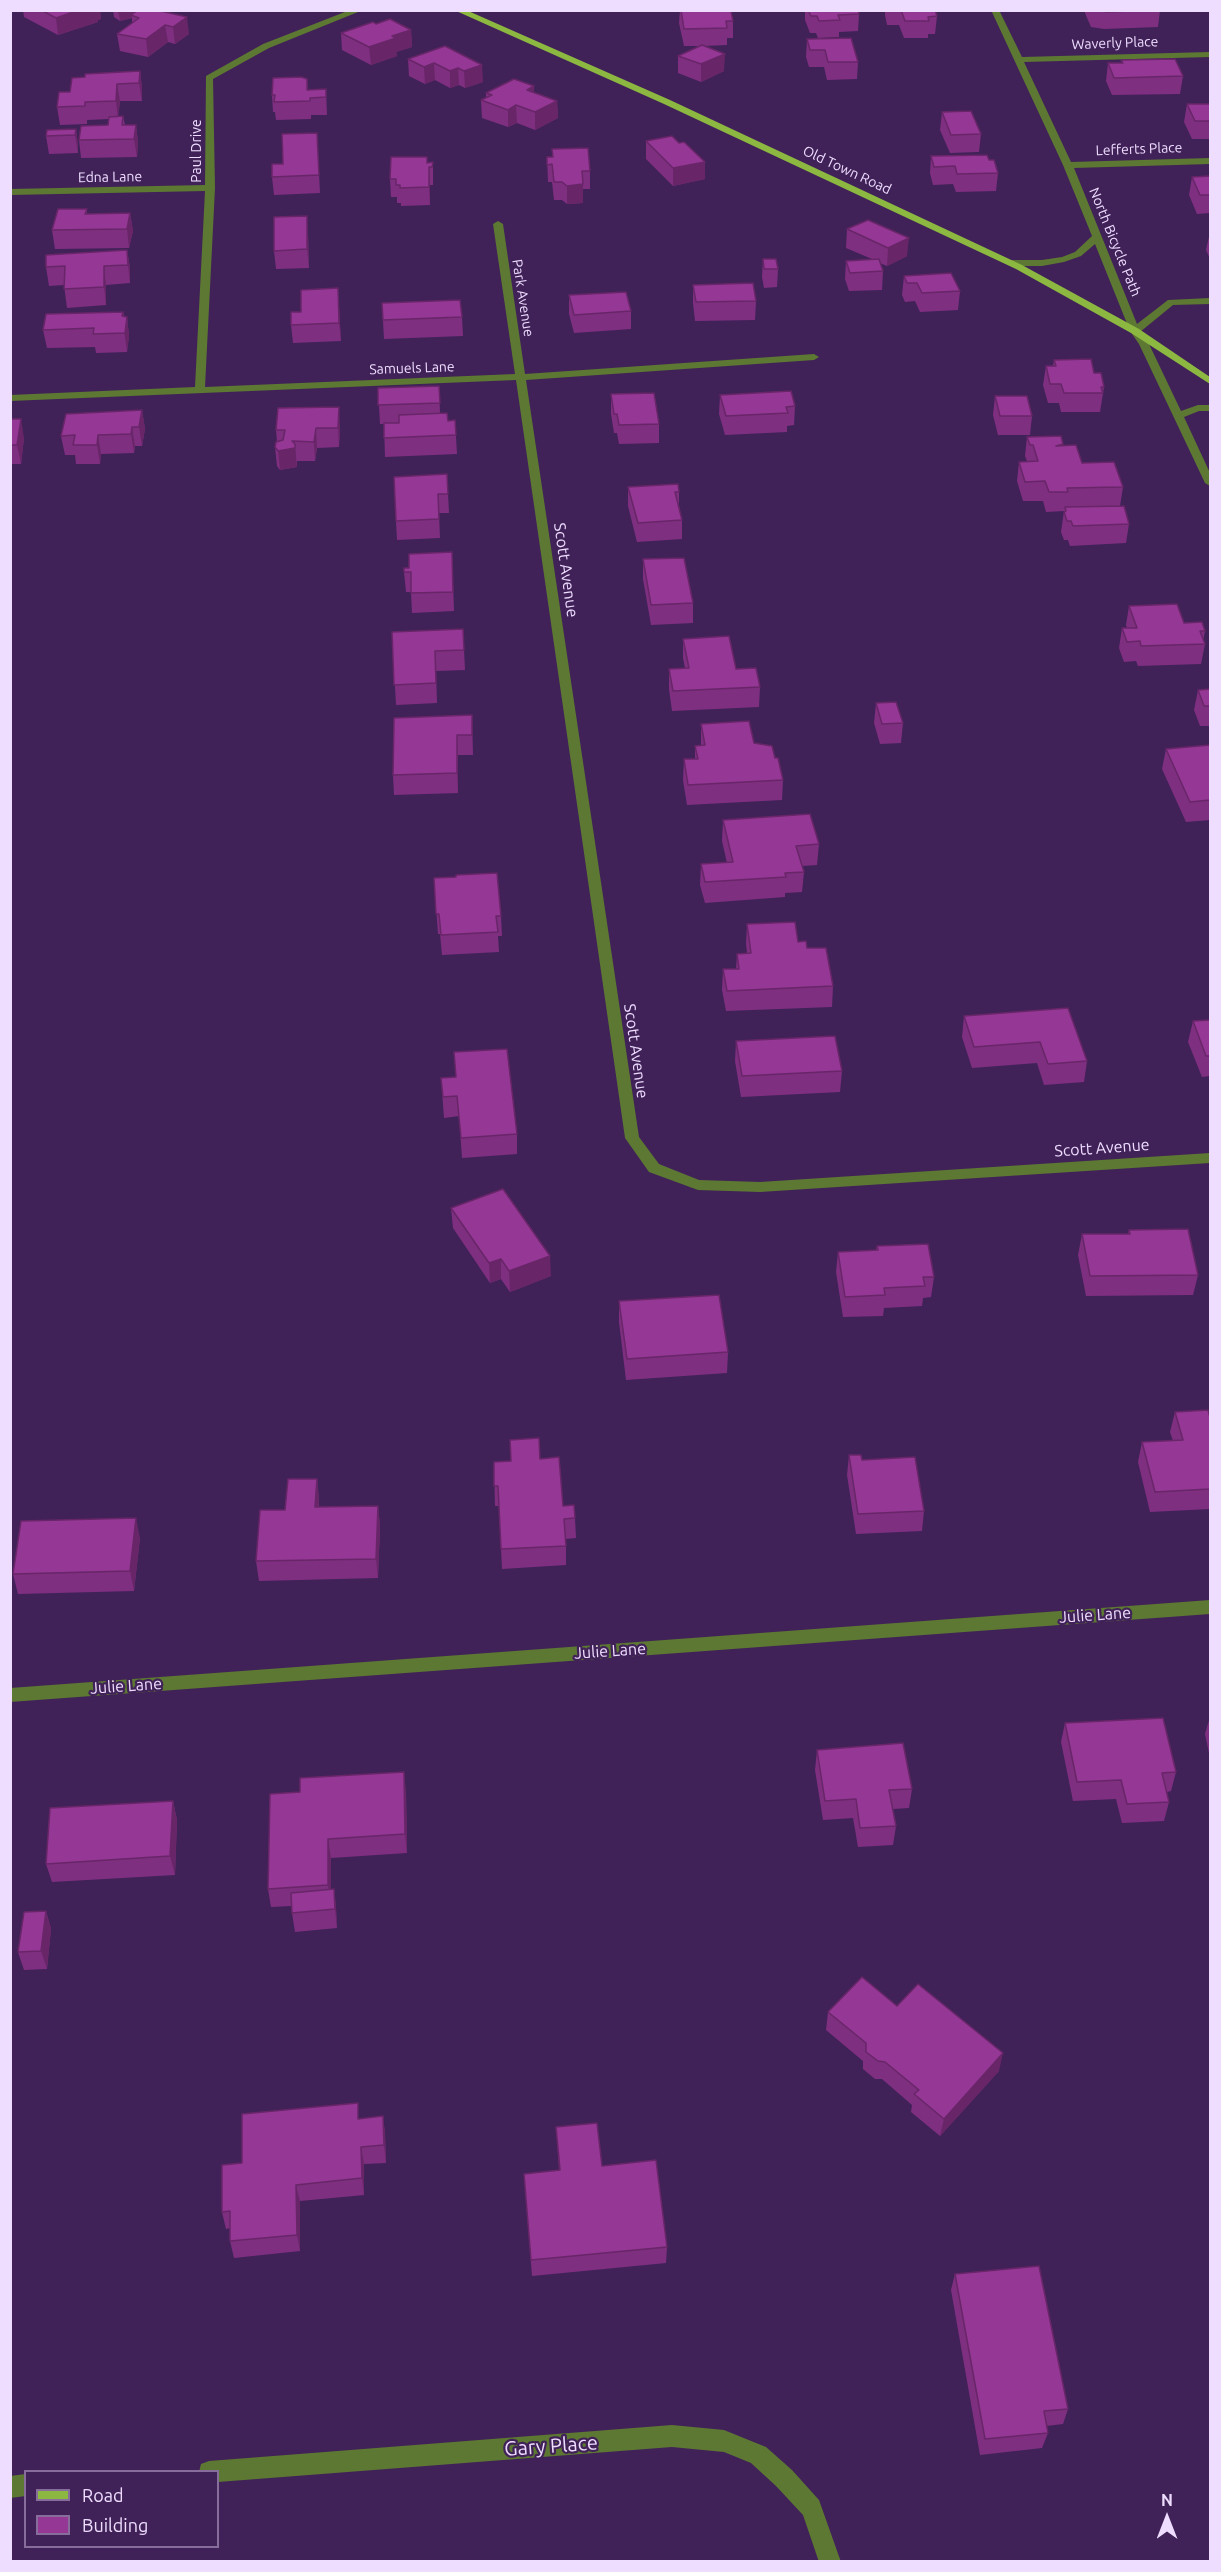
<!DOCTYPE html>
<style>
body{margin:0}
#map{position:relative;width:1221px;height:2572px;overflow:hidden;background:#402258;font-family:Ubuntu,sans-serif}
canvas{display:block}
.frame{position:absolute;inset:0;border:12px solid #edf;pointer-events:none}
.legend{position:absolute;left:24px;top:2470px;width:195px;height:78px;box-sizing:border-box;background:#402258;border:2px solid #866d9b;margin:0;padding:8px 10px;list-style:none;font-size:18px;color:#edf}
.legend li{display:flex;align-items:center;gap:12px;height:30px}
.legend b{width:30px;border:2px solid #866d9b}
.north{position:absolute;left:1137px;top:2488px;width:60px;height:60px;-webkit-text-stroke:4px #402258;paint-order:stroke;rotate:0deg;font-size:16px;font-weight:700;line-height:24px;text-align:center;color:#edf}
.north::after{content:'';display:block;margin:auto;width:21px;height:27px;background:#edf;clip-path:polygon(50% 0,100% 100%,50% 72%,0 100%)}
</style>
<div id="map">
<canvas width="1221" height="2572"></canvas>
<div class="frame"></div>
<ul class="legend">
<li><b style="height:8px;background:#8cb841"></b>Road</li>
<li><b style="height:16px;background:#943795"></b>Building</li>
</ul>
<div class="north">N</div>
</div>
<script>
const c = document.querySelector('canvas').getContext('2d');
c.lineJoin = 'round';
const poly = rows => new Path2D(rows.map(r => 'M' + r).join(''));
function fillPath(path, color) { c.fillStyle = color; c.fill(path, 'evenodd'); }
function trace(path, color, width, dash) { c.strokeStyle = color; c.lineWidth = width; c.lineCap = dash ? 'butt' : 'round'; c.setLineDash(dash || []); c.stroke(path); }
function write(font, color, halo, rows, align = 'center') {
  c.font = font + ' Ubuntu,sans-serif'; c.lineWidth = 4.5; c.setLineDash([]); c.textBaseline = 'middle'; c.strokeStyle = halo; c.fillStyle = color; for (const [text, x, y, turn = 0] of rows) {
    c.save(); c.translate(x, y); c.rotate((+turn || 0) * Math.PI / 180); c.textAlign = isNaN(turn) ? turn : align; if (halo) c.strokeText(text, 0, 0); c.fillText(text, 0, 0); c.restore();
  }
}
fillPath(poly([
 [350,10,363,10,269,48,213,79,215,188,205,387,515,374,493,224,498,221,503,224,525,374,814,354,819,357,814,360,526,380,639,1137,659,1164,699,1180,760,1182,1210,1153,1210,1163,760,1192,698,1190,649,1172,625,1138,516,380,10,401,10,395,195,387,205,191,10,195,10,189,205,185,206,76,263,44,350,10],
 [991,10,999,10,1022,57,1210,52,1210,57,1024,62,1071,162,1210,158,1210,164,1074,168,1137,324,1168,300,1210,298,1210,304,1173,305,1140,332,1149,344,1181,411,1198,405,1210,405,1210,411,1199,411,1184,417,1210,473,1210,486,1205,483,1139,344,1130,331,1095,244,1081,256,1064,262,1042,266,1012,266,1007,263,1012,260,1042,260,1062,257,1075,252,1092,236,1063,165,991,10],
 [1210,1600,1210,1614,10,1702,10,1688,1210,1600],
 [672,2425,724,2430,766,2447,792,2470,819,2500,841,2562,819,2562,803,2515,776,2486,751,2463,724,2452,672,2447,218,2482,218,2472,199,2472,201,2464,209,2461,672,2425],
 [26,2474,26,2496,10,2498,10,2476,26,2474]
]), '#5d7832');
fillPath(poly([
 [454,10,466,10,670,100,1022,265,1139,329,1210,377,1210,384,1131,333,1016,269,664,104,454,10]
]), '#8cb841');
fillPath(poly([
 [23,10,100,10,101,19,98,20,98,22,58,35,24,17],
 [113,10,135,10,135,13,138,10,189,34,175,44,168,42,148,57,120,51,117,34,132,23,132,18,120,21,114,17],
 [680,10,727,10,733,21,733,38,727,38,727,45,704,46,724,71,701,82,678,73,678,56,700,46,684,46,679,23],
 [805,10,858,10,859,14,858,31,839,32,839,37,818,38,816,33,810,33,805,20],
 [885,10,935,10,937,16,935,34,928,34,928,38,904,38,899,25,887,25,885,15],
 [1085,10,1160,10,1158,27,1104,29,1091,27,1085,13],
 [376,24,411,30,412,47,396,52,397,56,371,65,342,50,341,33],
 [807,39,858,62,857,79,827,80,824,67,809,67,806,57],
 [445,46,483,82,465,88,459,85,450,88,435,80,425,84,409,76,408,59],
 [1121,60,1183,76,1180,94,1112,95,1106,81,1108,63,1121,63],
 [140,71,142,88,142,101,120,101,118,117,123,116,125,125,136,125,138,142,137,157,81,158,79,140,108,125,109,119,87,120,87,124,60,125,57,107,70,92,85,77],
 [307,79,308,90,326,89,327,115,311,115,311,119,276,120,275,112,273,112,272,95],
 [486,93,534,93,557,101,558,118,535,130,517,123,508,127,482,118,481,100,486,98],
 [1187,104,1210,104,1210,139,1192,139,1184,122],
 [942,112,981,134,979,152,950,153,940,130],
 [76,129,78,146,78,153,49,154,46,136],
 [317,133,320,193,274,195,272,177,283,164],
 [646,141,679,143,705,162,705,179,673,186,646,159],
 [552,149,590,171,590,189,583,189,583,203,567,204,562,200,554,200,552,182,548,182,547,157,552,157],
 [931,156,989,160,998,173,996,191,956,192,953,184,933,185,930,173],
 [433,162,433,185,430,185,430,205,401,206,401,203,397,203,397,197,391,197,390,179,427,163],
 [1210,176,1210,213,1197,214,1189,195,1192,177],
 [87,209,87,214,130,213,133,231,129,248,55,249,52,230],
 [847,229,907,256,887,266,880,263,883,271,882,290,849,291,845,279,846,261,872,259,846,248],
 [1210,232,1210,259,1206,250],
 [308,234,309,268,276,269,274,251],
 [127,250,130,268,130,283,106,285,106,305,67,308,64,285,49,286,46,267],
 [763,259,778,269,777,287,764,288,762,277],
 [904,276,960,291,958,310,920,312,915,301,905,302,902,295],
 [693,285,756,301,755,320,695,321,693,303],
 [569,295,631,311,631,329,574,333,569,314],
 [382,303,462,317,463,336,384,339],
 [339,307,341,341,293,343,291,325],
 [123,312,124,316,127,317,129,336,127,352,96,353,95,347,47,348,43,330],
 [1054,360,1094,373,1104,387,1100,412,1061,412,1059,403,1048,403,1043,385,1046,366,1053,366],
 [439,386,440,413,448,421,455,420,457,454,385,457,384,424,380,424,378,388],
 [611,394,659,424,659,443,619,444,617,433,614,433,611,414],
 [720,395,795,406,794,425,787,426,787,432,725,435,719,414],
 [995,396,1032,416,1030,435,998,435,993,415],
 [142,410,145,429,142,446,135,446,134,453,101,454,100,464,76,464,75,455,65,455,61,436],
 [10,419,24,438,21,464,10,464],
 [340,426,339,447,317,448,315,461,297,461,297,467,280,470,277,466,275,447,277,442,276,430],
 [1027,437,1063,444,1063,446,1082,463,1123,487,1120,506,1129,524,1126,543,1070,546,1068,540,1064,540,1061,532,1064,511,1046,512,1043,501,1023,501,1017,481,1019,462,1027,461,1025,456],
 [447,474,449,513,439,513,440,538,397,540,396,521],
 [628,487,679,492,679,506,682,520,682,539,637,542,628,506],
 [452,552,454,611,412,613,411,592,406,592,404,572,409,568],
 [643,559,693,603,693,623,651,625,643,579],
 [1129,606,1184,623,1205,631,1203,641,1205,644,1201,664,1138,666,1136,661,1124,662,1119,648,1122,628,1127,628,1126,625],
 [463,629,465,670,436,671,437,703,396,705,392,632],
 [683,639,736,669,760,687,759,707,672,711,669,689,669,669,685,668,683,658],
 [1210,689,1210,726,1200,726,1194,710,1198,690],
 [876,703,903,723,901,743,880,744,874,723],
 [472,715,473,755,458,755,458,793,394,795,393,775],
 [701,724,754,743,775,758,783,780,782,800,687,805,683,780,684,759,695,759,695,746,701,745],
 [1210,745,1210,820,1186,822,1162,769,1166,749],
 [723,820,819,844,817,865,802,866,804,872,802,892,785,893,785,897,705,903,700,885,701,864,727,863,722,841],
 [434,878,501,916,502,936,498,936,499,952,442,955,440,934,438,934],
 [747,924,798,942,807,948,833,986,832,1007,726,1011,722,990,723,969,736,969,737,954,747,953,746,944],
 [1068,1008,1087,1061,1084,1082,1044,1085,1037,1063,972,1068,962,1037,964,1016],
 [1210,1020,1210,1076,1202,1077,1188,1042,1193,1021],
 [736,1041,842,1071,840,1092,741,1097,735,1061],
 [454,1052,517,1134,517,1154,462,1158,459,1116,444,1118,441,1078,456,1077],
 [451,1208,551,1276,510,1292,501,1279,490,1283,453,1228],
 [1129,1230,1198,1275,1193,1295,1086,1296,1078,1255,1082,1234,1128,1234],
 [877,1246,934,1277,931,1297,923,1298,922,1306,884,1308,883,1316,843,1317,836,1272,838,1252,876,1250],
 [619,1301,728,1352,727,1373,626,1380,619,1322],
 [1175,1412,1210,1417,1210,1509,1150,1512,1138,1462,1142,1442,1173,1441,1170,1432],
 [510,1440,540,1459,563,1506,575,1518,576,1538,566,1539,566,1565,502,1569,499,1506,495,1506,494,1462,511,1461],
 [849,1455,862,1460,924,1511,922,1531,856,1534,847,1475],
 [317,1479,319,1499,319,1507,378,1506,380,1526,378,1578,259,1581,256,1561,285,1510],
 [140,1538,134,1591,18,1594,13,1574],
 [1210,1717,1210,1758,1205,1734],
 [1065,1723,1176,1772,1171,1791,1167,1792,1169,1802,1164,1821,1122,1823,1116,1799,1073,1801,1061,1742],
 [817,1750,912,1789,909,1808,893,1809,896,1826,893,1845,858,1847,853,1818,823,1820,815,1770],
 [406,1791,407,1853,331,1858,331,1890,334,1889,336,1908,337,1928,295,1932,292,1913,291,1906,271,1907,268,1889,270,1794],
 [173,1801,177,1820,175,1875,52,1882,46,1864],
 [46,1911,51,1929,47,1969,24,1970,18,1952],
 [897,2006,999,2071,940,2136,911,2112,912,2105,882,2079,875,2079,863,2069,863,2061,826,2030,828,2012],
 [383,2116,385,2134,386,2163,364,2164,364,2195,300,2201,300,2251,234,2258,230,2241,230,2228,226,2229,222,2212,242,2163,360,2119],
 [556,2127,602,2166,667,2247,666,2263,532,2276,524,2174,559,2170],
 [955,2274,1068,2409,1063,2424,1046,2426,1048,2433,1042,2448,980,2455,951,2290]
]), '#7f2f80');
fillPath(poly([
 [79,10,100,10,101,19,98,20,98,22,58,35,56,18],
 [118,10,134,10,135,17,131,15,132,18,120,21],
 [187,17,189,34,175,44,173,27],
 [165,25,168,42,148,57,146,39],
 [411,30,412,47,396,52,397,56,371,65,369,47,392,36],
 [725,54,724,71,701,82,701,64],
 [434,63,435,80,425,84,424,67],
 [482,65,483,82,465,88,464,71],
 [458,68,459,85,450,88,450,71],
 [140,71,142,88,142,101,139,83],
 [117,84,120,101,118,119,116,101],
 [534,86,534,104,527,90],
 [557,101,558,118,535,130,535,112],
 [516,105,517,123,508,127,508,110],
 [136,125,138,142,137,157,134,139],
 [76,129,78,146,78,153,75,135],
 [705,162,705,179,673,186,673,168],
 [429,167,430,185,430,205,429,187],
 [583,184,583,203,567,204,567,186],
 [130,213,133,231,129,248,127,229],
 [307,216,308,234,309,268,307,249],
 [909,238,907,256,887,266,888,248],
 [127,250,130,268,130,283,128,265],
 [104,266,106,285,106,305,104,287],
 [338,288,339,307,341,341,339,323],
 [123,312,125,327,127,317,129,336,127,352,122,316],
 [339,407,340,426,339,447,338,428],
 [142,410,145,429,142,446,139,427],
 [21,419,24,438,21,464,17,445],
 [132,427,135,446,134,453,131,434],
 [316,428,317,448,315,461,314,442],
 [98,435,101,454,100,464,97,445],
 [295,444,297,467,280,470,278,451],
 [457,735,458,755,458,793,457,773],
 [550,1256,551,1276,510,1292,509,1271],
 [501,1259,501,1279,490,1283,489,1263],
 [317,1479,319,1499,317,1527,315,1507],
 [378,1506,380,1526,378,1578,376,1559],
 [136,1518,140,1538,134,1591,130,1571],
 [404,1772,406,1791,407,1853,405,1834],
 [173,1801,177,1820,175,1875,170,1856],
 [328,1839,331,1858,331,1904,328,1885],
 [334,1889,336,1908,337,1928,335,1909],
 [46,1911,51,1929,47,1969,41,1951],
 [1003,2053,999,2071,940,2136,944,2119],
 [383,2116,385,2134,386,2163,384,2145],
 [361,2147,364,2164,364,2195,362,2178],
 [296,2185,300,2201,300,2251,297,2235]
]), '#682668');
const building = poly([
 [41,10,79,10,56,18,41,10],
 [138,10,156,10,187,17,173,27,165,25,146,39,117,34,139,18,131,15,138,10],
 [681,10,727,10,727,11,731,11,733,21,726,21,727,28,684,29,681,10],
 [808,10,858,10,859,14,838,15,840,20,819,21,817,16,811,16,808,10],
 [901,10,935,10,937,16,928,17,929,21,905,21,901,10],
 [1097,10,1156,10,1107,12,1097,10],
 [390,19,411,30,392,36,396,38,369,47,341,33,373,22,376,24,390,19],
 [851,38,858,62,828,62,825,50,810,50,807,39,851,38],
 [702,45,725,54,701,64,678,56,702,45],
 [445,46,482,65,464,71,458,68,450,71,434,63,424,67,408,59,445,46],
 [1175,59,1183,76,1114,78,1108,63,1123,63,1121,60,1175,59],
 [140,71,139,83,117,84,116,101,85,102,85,106,57,107,59,92,70,92,72,78,85,77,85,74,140,71],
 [301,77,307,79,307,90,326,89,326,97,310,98,310,101,274,102,275,95,272,95,273,78,301,77],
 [514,79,534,86,527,90,557,101,535,112,516,105,508,110,481,100,492,95,486,93,514,79],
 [1187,104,1210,104,1210,121,1195,121,1187,104],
 [971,111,981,134,951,135,942,112,971,111],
 [123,116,122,125,136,125,134,139,79,140,81,126,108,125,109,117,123,116],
 [76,129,75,135,46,136,47,130,76,129],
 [317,133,319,175,272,177,272,164,283,164,282,134,317,133],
 [672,136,679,143,684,142,705,162,673,168,646,141,672,136],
 [588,148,590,171,582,171,583,184,567,186,562,182,554,182,552,164,547,165,547,157,553,157,552,149,588,148],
 [987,155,989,160,994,160,998,173,957,174,955,166,934,167,931,156,987,155],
 [391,157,427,157,427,163,433,162,432,167,429,167,429,187,400,188,400,185,396,185,396,179,390,179,391,157],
 [1210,176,1210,195,1200,195,1192,177,1210,176],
 [58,209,87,209,85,214,130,213,127,229,52,230,58,209],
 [307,216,307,249,274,251,274,217,307,216],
 [868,220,909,238,888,248,847,229,868,220],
 [127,250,128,265,104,266,104,287,64,289,65,266,46,267,46,255,127,250],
 [763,259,776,259,778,269,764,269,763,259],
 [879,259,883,271,850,273,846,261,879,259],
 [951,273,960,291,922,293,917,283,907,283,904,276,951,273],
 [753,283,756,301,696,302,693,285,753,283],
 [338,288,339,323,291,325,291,312,301,312,301,290,338,288],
 [626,292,631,311,574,315,569,295,626,292],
 [460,300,462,317,383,320,382,303,460,300],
 [123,312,122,316,127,317,125,333,93,334,94,328,43,330,46,314,123,312],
 [1091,359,1094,373,1101,373,1104,387,1101,387,1103,393,1064,393,1061,384,1050,384,1046,366,1056,366,1054,360,1091,359],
 [439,386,440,403,378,405,378,388,439,386],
 [791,391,795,406,786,407,788,413,726,416,720,395,791,391],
 [654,393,659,424,619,425,617,414,614,414,611,394,654,393],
 [995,396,1027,396,1032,416,1000,416,995,396],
 [339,407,338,428,316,428,314,442,292,441,295,444,295,448,278,451,275,447,276,442,283,440,285,430,276,430,278,408,339,407],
 [142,410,139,427,132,427,131,434,98,435,97,445,73,445,75,435,61,436,66,414,142,410],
 [447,413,448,421,455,420,456,435,384,438,384,423,399,423,399,415,447,413],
 [10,419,21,419,17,445,10,445,10,419],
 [1061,436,1063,444,1056,446,1076,445,1082,463,1114,462,1123,487,1067,488,1068,492,1049,492,1045,481,1025,482,1019,462,1038,461,1033,445,1030,445,1027,437,1061,436],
 [447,474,448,494,438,494,439,519,396,521,394,477,447,474],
 [678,484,679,492,675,492,682,520,638,523,628,487,678,484],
 [1124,506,1129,524,1073,526,1071,521,1067,521,1064,512,1066,511,1065,507,1124,506],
 [452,552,453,592,411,593,411,572,404,572,404,568,409,568,409,554,452,552],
 [684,558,693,603,651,605,643,559,684,558],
 [1177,604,1184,623,1202,622,1205,631,1200,631,1205,644,1141,646,1140,641,1127,642,1122,628,1137,628,1129,606,1177,604],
 [463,629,464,650,435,651,436,683,394,685,392,632,463,629],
 [729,636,736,669,756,668,760,687,673,691,669,669,689,668,683,639,729,636],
 [1210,689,1210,706,1204,706,1198,690,1210,689],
 [896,702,903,723,882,724,876,703,896,702],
 [472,715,472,735,457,735,457,773,393,775,394,718,472,715],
 [749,721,754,743,772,746,775,758,778,758,783,780,688,785,684,759,698,759,695,746,705,745,701,724,749,721],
 [1210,745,1210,800,1190,802,1166,749,1210,745],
 [810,814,819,844,796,846,804,872,785,873,786,877,705,882,701,864,733,862,723,820,810,814],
 [497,873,501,916,496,916,498,932,441,935,439,914,436,914,434,878,456,877,456,875,497,873],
 [795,922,798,942,806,941,807,948,826,948,833,986,727,991,723,969,739,969,737,954,751,953,747,924,795,922],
 [1068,1008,1087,1061,1048,1064,1040,1042,974,1047,964,1016,1068,1008],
 [1210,1020,1210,1056,1206,1056,1193,1021,1210,1020],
 [835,1036,842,1071,742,1076,736,1041,835,1036],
 [507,1049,517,1134,461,1138,457,1096,443,1097,441,1078,456,1077,454,1052,507,1049],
 [503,1189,550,1256,509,1271,501,1259,489,1263,451,1208,503,1189],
 [1188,1229,1198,1275,1090,1276,1082,1234,1130,1234,1129,1230,1188,1229],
 [928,1244,934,1277,923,1277,925,1286,884,1288,885,1295,845,1297,838,1252,878,1250,877,1246,928,1244],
 [719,1295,728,1352,627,1359,619,1301,719,1295],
 [1208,1410,1210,1417,1210,1489,1155,1492,1142,1442,1183,1440,1175,1412,1208,1410],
 [539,1438,540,1459,559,1457,563,1506,574,1505,575,1518,564,1519,566,1546,501,1549,498,1486,494,1486,494,1462,511,1461,510,1440,539,1438],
 [849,1455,861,1455,862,1460,915,1457,924,1511,858,1514,849,1455],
 [288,1479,317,1479,315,1507,378,1506,376,1559,256,1561,260,1510,285,1510,288,1479],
 [136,1518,130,1571,13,1574,21,1521,136,1518],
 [1163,1718,1176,1772,1162,1773,1169,1802,1127,1804,1121,1780,1077,1782,1065,1723,1163,1718],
 [903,1743,912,1789,889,1790,896,1826,860,1828,856,1799,825,1801,817,1750,903,1743],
 [404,1772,405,1834,328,1839,328,1885,268,1889,270,1794,300,1792,300,1778,404,1772],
 [173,1801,170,1856,46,1864,50,1808,173,1801],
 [334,1889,335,1909,292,1913,291,1893,334,1889],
 [46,1911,41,1951,18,1952,24,1912,46,1911],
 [862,1977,897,2006,918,1984,1003,2053,944,2119,914,2094,919,2090,885,2062,878,2061,866,2052,866,2043,828,2012,862,1977],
 [358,2103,358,2119,383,2116,384,2145,361,2147,362,2178,296,2185,297,2235,230,2241,230,2211,222,2212,222,2165,242,2163,242,2114,358,2103],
 [597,2123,602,2166,656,2160,667,2247,531,2260,524,2174,560,2170,556,2127,597,2123],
 [1039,2266,1068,2409,1044,2411,1048,2433,985,2439,955,2274,1039,2266]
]);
fillPath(building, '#943795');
trace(building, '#682668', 1.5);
write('14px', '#edf', '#402258', [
 ["Waverly Place",1115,43,-2],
 ["Lefferts Place",1139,149,-2],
 ["Paul Drive",196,151,-90],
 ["Old Town Road",847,170,25],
 ["Edna Lane",110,177,-1],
 ["North Bicycle Path",1115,242,68],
 ["Park Avenue",523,298,81],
 ["Samuels Lane",412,368,-2]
]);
write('16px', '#edf', '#402258', [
 ["Scott Avenue",566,570,82],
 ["Scott Avenue",636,1051,82],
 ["Scott Avenue",1102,1148,-4],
 ["Julie Lane",1095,1615,-4],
 ["Julie Lane",610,1651,-4],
 ["Julie Lane",126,1686,-4]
]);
write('20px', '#edf', '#402258', [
 ["Gary Place",551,2446,-4]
]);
</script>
